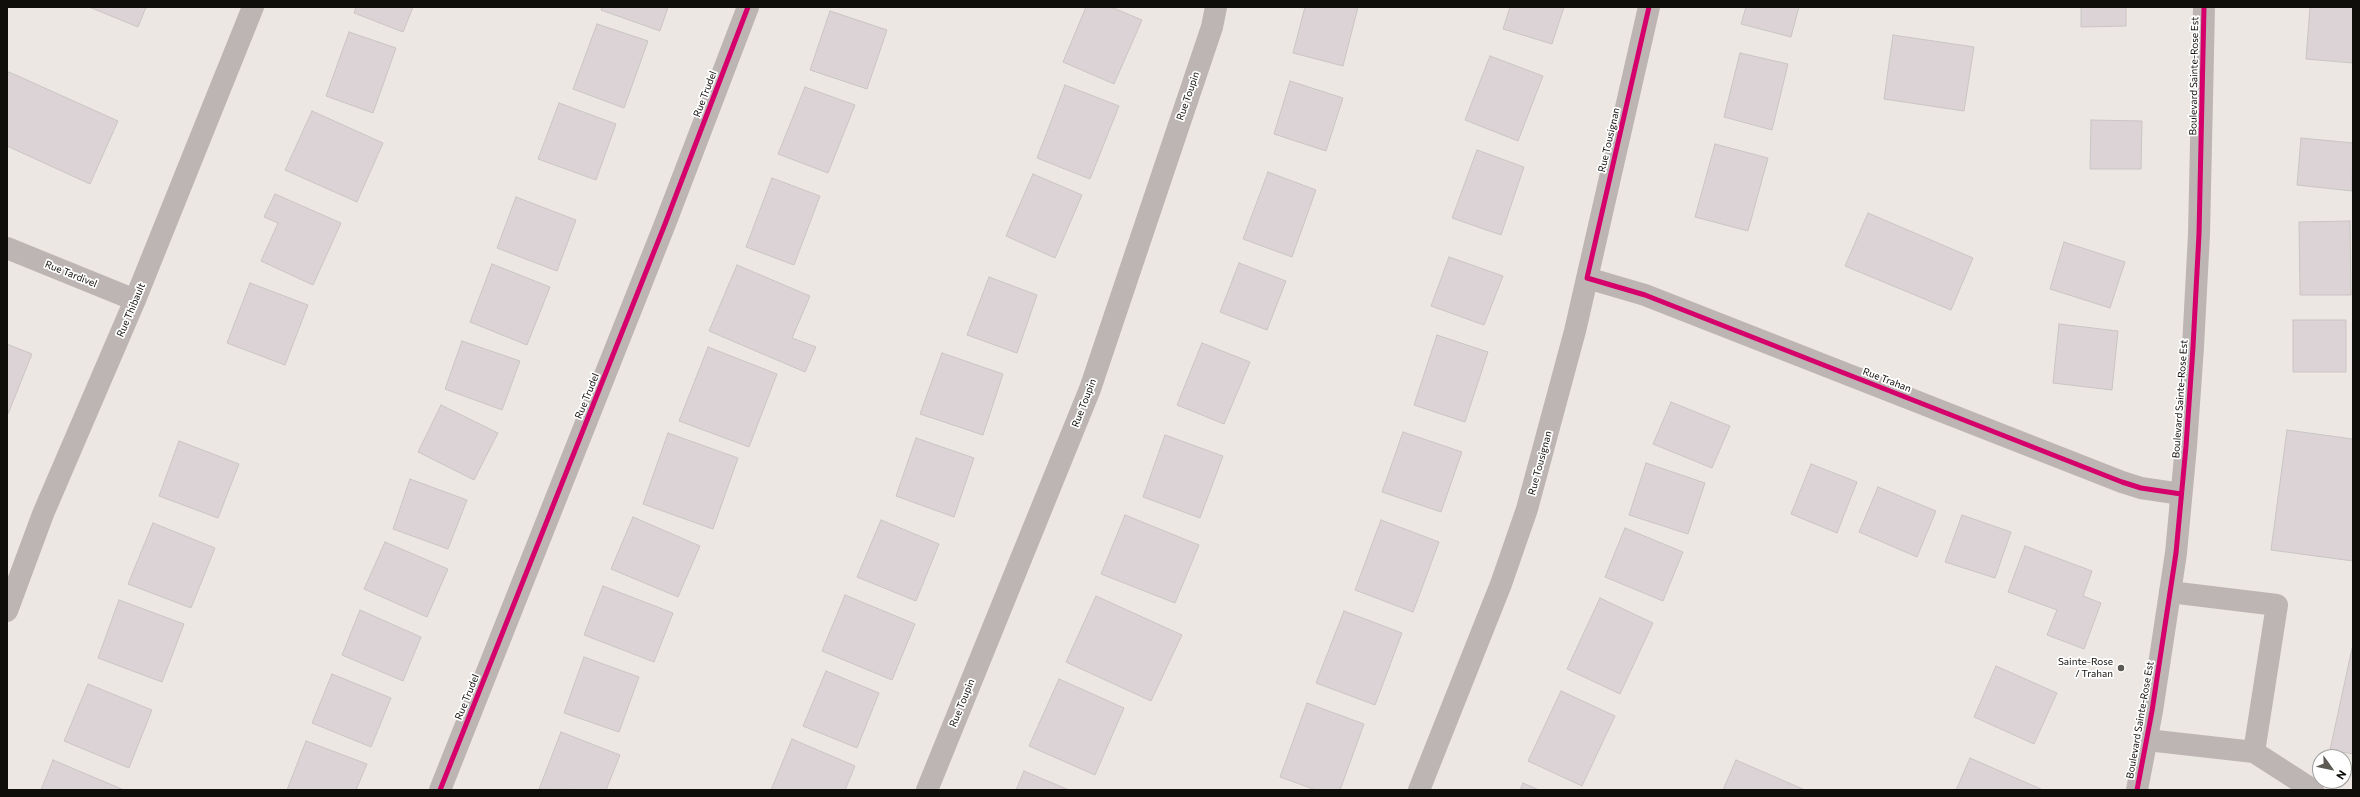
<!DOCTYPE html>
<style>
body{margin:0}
#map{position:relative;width:2360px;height:797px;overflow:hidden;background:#ece7e2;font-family:Commissioner,sans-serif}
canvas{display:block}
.frame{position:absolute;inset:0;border:8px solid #100e0b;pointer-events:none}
.north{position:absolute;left:2312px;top:749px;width:40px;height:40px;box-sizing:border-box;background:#fff;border:1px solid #9f9f9d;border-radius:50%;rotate:123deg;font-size:11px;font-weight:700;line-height:16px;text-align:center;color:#100e0b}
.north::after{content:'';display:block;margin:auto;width:14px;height:18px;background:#5d5a56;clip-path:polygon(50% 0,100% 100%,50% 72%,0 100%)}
</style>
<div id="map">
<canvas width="2360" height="797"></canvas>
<div class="frame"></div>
<div class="north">N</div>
</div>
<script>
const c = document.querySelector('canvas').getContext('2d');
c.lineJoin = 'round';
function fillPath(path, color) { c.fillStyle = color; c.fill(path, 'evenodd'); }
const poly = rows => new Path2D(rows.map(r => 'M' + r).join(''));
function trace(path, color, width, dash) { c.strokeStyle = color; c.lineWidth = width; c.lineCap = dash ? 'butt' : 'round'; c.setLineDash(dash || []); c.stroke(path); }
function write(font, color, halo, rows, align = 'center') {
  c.font = font + ' Commissioner,sans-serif'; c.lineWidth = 3.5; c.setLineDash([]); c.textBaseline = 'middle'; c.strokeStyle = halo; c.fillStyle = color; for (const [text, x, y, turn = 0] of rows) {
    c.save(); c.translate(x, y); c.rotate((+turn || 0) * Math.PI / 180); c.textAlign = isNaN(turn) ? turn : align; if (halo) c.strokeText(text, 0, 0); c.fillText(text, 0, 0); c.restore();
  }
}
const building = poly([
 [89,7,146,7,138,27,89,7],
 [356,7,413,7,403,32,354,13,356,7],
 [602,7,668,7,660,31,601,10,602,7],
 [1086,7,1111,7,1142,20,1114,84,1063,62,1086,7],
 [1305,7,1358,7,1343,66,1293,53,1305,7],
 [1510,7,1564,7,1552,44,1503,29,1510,7],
 [1746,7,1799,7,1791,37,1741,24,1746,7],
 [2081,7,2126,7,2126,26,2081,27,2081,7],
 [2310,7,2353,7,2353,63,2306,59,2310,7],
 [830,11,887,30,867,89,810,70,830,11],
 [597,24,648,41,624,108,573,89,597,24],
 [349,32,396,48,373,113,326,96,349,32],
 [1893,35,1974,47,1964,111,1884,99,1893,35],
 [1740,53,1788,64,1772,130,1724,117,1740,53],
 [1490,56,1543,76,1518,141,1465,120,1490,56],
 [9,72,118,121,90,184,7,146,7,76,9,72],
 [1290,81,1343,98,1326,151,1274,134,1290,81],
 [1065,85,1119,106,1090,179,1037,158,1065,85],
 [805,87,855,105,828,173,778,154,805,87],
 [559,103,616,124,596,180,538,159,559,103],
 [312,111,383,143,357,202,285,170,312,111],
 [2091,120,2142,121,2141,169,2090,169,2091,120],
 [2301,138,2353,143,2352,191,2297,185,2301,138],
 [1715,144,1768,158,1748,231,1695,217,1715,144],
 [1477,150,1524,167,1501,235,1452,218,1477,150],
 [1268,172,1316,190,1292,257,1243,239,1268,172],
 [1033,174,1082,195,1055,258,1006,236,1033,174],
 [772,178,820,196,794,265,746,247,772,178],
 [275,194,341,223,313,285,261,261,278,223,264,217,275,194],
 [516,197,576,220,557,271,497,248,516,197],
 [1868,213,1973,258,1951,310,1845,266,1868,213],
 [2350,221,2351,295,2300,295,2299,222,2350,221],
 [2064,242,2125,262,2110,308,2050,289,2064,242],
 [1449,257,1503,276,1484,325,1431,306,1449,257],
 [1239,263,1286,281,1267,330,1220,312,1239,263],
 [492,264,550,287,527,345,470,322,492,264],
 [737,265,810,296,792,338,816,347,805,372,709,331,737,265],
 [989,277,1037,295,1017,353,967,335,989,277],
 [250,283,308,305,285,365,227,343,250,283],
 [2293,320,2346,320,2346,372,2293,372,2293,320],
 [2059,324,2118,331,2112,390,2053,383,2059,324],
 [1437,335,1488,352,1465,422,1414,405,1437,335],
 [462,341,520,361,502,410,445,389,462,341],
 [1202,343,1250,362,1224,424,1177,405,1202,343],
 [7,344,32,354,8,414,7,414,7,344],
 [708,347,777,374,749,447,679,421,708,347],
 [942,353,1003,374,983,435,920,414,942,353],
 [1671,402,1730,426,1712,468,1653,444,1671,402],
 [441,405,498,433,474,480,418,452,441,405],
 [2287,430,2353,439,2353,561,2271,550,2287,430],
 [1403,432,1462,452,1441,512,1382,492,1403,432],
 [668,433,738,458,713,529,643,504,668,433],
 [1165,435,1223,456,1200,518,1143,497,1165,435],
 [916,438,974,458,954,517,896,496,916,438],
 [179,441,239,464,218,518,159,496,179,441],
 [1646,463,1705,483,1688,534,1629,515,1646,463],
 [1811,464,1857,482,1837,533,1791,514,1811,464],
 [410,479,467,500,448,549,393,529,410,479],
 [1878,487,1936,511,1917,557,1859,532,1878,487],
 [1125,515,1199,545,1175,603,1101,574,1125,515],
 [1962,515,2011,532,1995,578,1945,562,1962,515],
 [633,517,700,546,678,597,611,569,633,517],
 [881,520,939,544,916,601,857,577,881,520],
 [1381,520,1439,542,1413,612,1355,590,1381,520],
 [153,523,215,548,191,608,128,584,153,523],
 [1625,528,1683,552,1663,601,1605,577,1625,528],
 [385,542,448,569,427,617,364,589,385,542],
 [2025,546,2092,571,2083,596,2101,603,2084,649,2047,635,2057,610,2008,592,2025,546],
 [603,586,673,613,654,662,584,635,603,586],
 [845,595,915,624,892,680,822,651,845,595],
 [1096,596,1182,635,1151,701,1066,662,1096,596],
 [1600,598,1653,623,1620,694,1567,669,1600,598],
 [119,600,184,624,162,682,98,658,119,600],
 [360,610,421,637,403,681,342,655,360,610],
 [1344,611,1402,633,1375,705,1316,683,1344,611],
 [2353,644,2353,754,2330,750,2353,644],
 [584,657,639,677,619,732,564,713,584,657],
 [1996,666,2057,693,2034,744,1974,717,1996,666],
 [826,671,879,693,857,748,803,726,826,671],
 [332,674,391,698,371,747,312,723,332,674],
 [1059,679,1124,708,1095,775,1029,746,1059,679],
 [88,684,152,710,129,768,64,741,88,684],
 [1561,691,1615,716,1582,786,1528,761,1561,691],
 [1307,703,1364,724,1340,790,1316,790,1280,777,1307,703],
 [561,732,620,755,606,790,539,789,561,732],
 [792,739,855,766,845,790,771,790,792,739],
 [306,741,367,764,356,790,287,790,306,741],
 [1970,758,2043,790,1956,790,1970,758],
 [53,760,124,790,41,790,53,760],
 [1736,760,1805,790,1723,790,1736,760],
 [1024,771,1069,790,1016,790,1024,771],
 [1523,783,1539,790,1520,790,1523,783]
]);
fillPath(building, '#dcd3d7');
trace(building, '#c9c5c4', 1);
trace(poly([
 [2147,740,2254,752,2277,605,2170,592],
 [2254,752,2313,790]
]), '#bcb5b3', 22);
trace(poly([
 [7,248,135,300],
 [1587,278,1645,295,2122,482,2141,488,2181,494],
 [7,611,43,514,135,300,253,7],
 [440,790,665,224,748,7],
 [927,790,1090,389,1212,27,1216,7],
 [1419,790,1501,584,1527,509,1575,331,1649,7]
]), '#bcb5b3', 22);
trace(poly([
 [2137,790,2152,711,2176,553,2186,446,2193,347,2199,234,2204,7]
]), '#bcb5b3', 22);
trace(poly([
 [1649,7,1587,278,1645,295,2122,482,2141,488,2181,494],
 [440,790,665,224,748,7],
 [2137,790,2152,711,2176,553,2186,446,2193,347,2199,234,2204,7]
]), '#d6006c', 5);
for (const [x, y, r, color] of [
 [2121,668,4,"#5d5a56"]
]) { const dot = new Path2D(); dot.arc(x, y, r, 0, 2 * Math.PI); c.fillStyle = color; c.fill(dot); trace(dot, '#fff', 1.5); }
write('10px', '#100e0b', '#fff', [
 ["Boulevard Sainte-Rose Est",2194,76,-89],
 ["Rue Trudel",705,94,-69],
 ["Rue Toupin",1188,96,-71],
 ["Rue Tousignan",1609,140,-77],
 ["Rue Tardivel",71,274,22],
 ["Rue Thibault",131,310,-67],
 ["Rue Trahan",1887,380,21],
 ["Rue Trudel",587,396,-68],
 ["Boulevard Sainte-Rose Est",2180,399,-86],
 ["Rue Toupin",1084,403,-69],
 ["Rue Tousignan",1540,463,-75],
 ["Rue Trudel",467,697,-68],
 ["Rue Toupin",962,703,-68],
 ["Boulevard Sainte-Rose Est",2140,720,-80]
]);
write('10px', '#100e0b', '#fff', [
 ["Sainte-Rose",2113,662],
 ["/ Trahan",2113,674]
], 'right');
</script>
